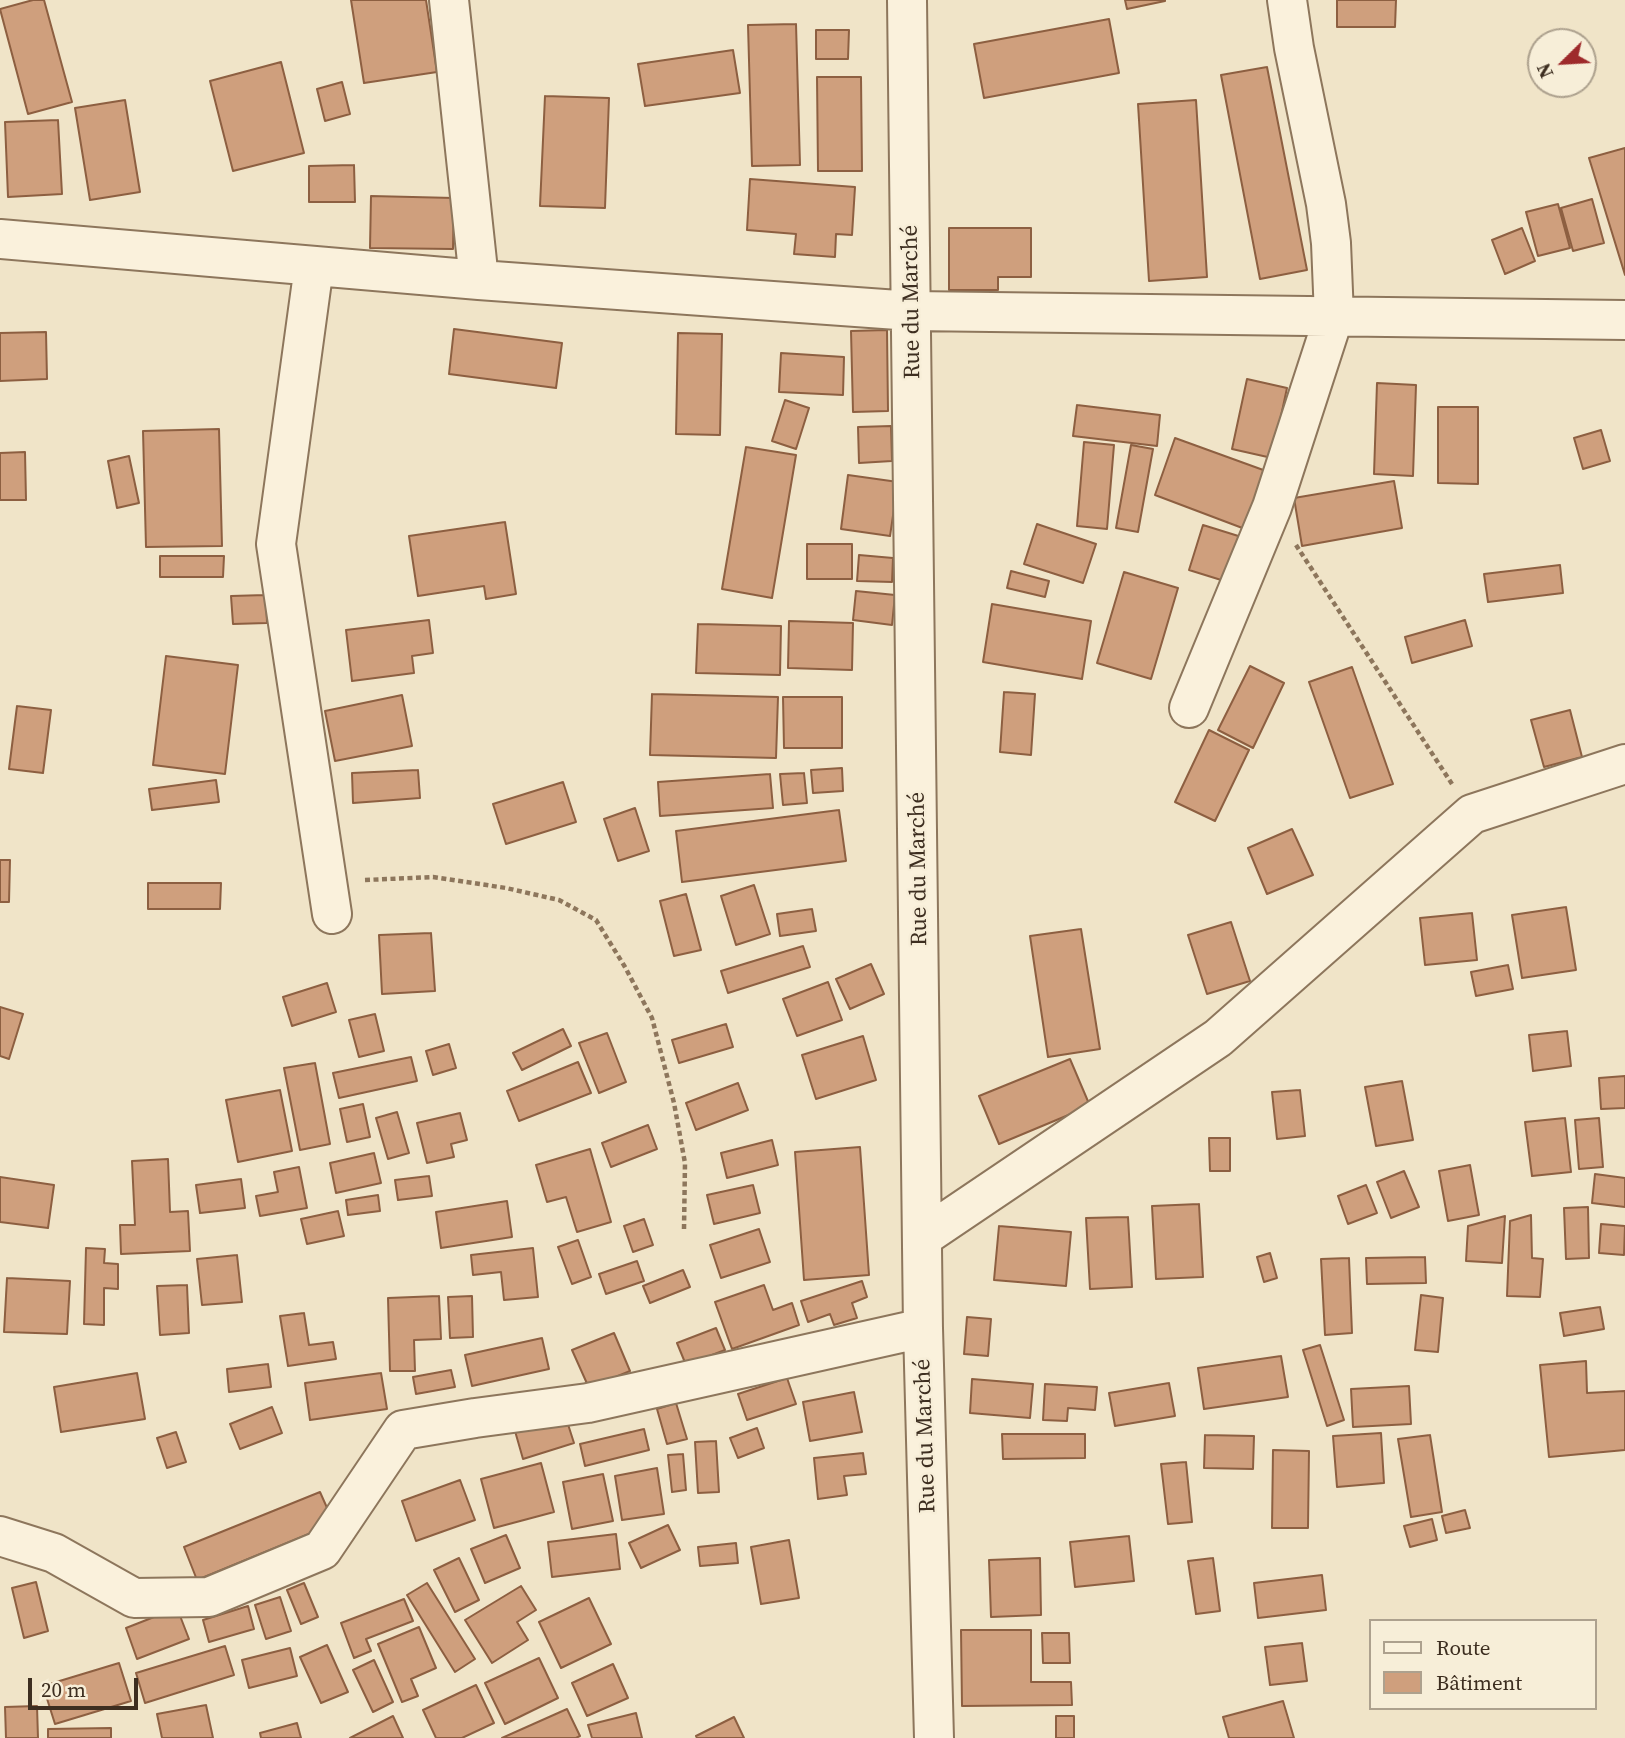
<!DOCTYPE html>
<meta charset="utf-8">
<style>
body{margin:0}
#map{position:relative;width:1625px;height:1738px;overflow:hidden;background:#f0e4c8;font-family:"Source Serif 4",serif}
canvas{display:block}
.legend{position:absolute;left:1369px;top:1619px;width:228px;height:91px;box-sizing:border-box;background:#f7eed8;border:2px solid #ada18e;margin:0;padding:9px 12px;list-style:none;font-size:21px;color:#3d2e20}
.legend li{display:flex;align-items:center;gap:14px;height:35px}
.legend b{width:35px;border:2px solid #ada18e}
.north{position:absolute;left:1527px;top:28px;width:70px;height:70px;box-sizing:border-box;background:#f7eed8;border:2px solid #ada18e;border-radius:50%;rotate:246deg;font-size:19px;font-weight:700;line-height:28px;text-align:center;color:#3d2e20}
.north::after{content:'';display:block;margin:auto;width:24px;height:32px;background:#9e2a2b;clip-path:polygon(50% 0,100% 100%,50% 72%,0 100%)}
.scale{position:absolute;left:28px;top:1678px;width:110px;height:32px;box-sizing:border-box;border:4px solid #3d2e20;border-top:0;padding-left:9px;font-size:21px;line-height:24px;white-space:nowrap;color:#3d2e20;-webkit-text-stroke:5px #f7eed8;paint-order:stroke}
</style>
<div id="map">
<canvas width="1625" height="1738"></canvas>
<ul class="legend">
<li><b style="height:9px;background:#faf1dc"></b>Route</li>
<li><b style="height:19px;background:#cf9f7d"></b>Bâtiment</li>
</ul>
<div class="north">N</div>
<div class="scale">20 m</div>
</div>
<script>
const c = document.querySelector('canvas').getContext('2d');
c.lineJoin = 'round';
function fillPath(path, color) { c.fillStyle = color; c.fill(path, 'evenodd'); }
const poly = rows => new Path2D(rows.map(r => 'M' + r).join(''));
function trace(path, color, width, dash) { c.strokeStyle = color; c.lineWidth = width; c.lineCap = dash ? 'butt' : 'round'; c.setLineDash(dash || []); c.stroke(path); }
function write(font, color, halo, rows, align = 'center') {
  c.font = font + ' "Source Serif 4",serif'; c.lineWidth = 5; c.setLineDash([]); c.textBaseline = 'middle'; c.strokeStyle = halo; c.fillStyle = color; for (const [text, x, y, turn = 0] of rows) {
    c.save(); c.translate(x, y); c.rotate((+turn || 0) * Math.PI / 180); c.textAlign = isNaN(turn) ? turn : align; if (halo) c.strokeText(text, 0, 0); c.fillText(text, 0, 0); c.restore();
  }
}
const building = poly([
 [33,0,44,0,72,102,28,114,0,9,33,0],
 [351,0,426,0,437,72,364,83,351,0],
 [1125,0,1165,0,1165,1,1127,9,1125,0],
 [1337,0,1396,0,1395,27,1337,27,1337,0],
 [1109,19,1119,73,984,98,974,44,1109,19],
 [796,24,800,165,752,166,748,25,796,24],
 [816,30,849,30,848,59,816,59,816,30],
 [733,50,740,93,645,106,638,64,733,50],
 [281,62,304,153,233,171,210,81,281,62],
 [1267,67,1307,270,1260,279,1221,75,1267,67],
 [817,77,861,77,862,171,818,171,817,77],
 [342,82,350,114,325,121,317,89,342,82],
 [545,96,609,98,605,208,540,206,545,96],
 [125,100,140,192,90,200,75,108,125,100],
 [1196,100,1207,277,1149,281,1138,104,1196,100],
 [58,120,62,194,8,197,5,122,58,120],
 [1625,148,1625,275,1589,158,1625,148],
 [354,165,355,202,309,202,309,166,354,165],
 [750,179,855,187,852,235,836,234,835,257,794,254,796,234,747,230,750,179],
 [371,196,454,198,453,249,370,248,371,196],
 [1592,199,1604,243,1573,251,1561,208,1592,199],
 [1558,204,1570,248,1538,256,1526,212,1558,204],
 [949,228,1031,228,1031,277,998,277,998,290,949,290,949,228],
 [1522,228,1535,261,1505,274,1492,240,1522,228],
 [454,329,562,343,556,388,449,374,454,329],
 [887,330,888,411,853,412,851,331,887,330],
 [46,332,47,379,0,381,0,333,46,332],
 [678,333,722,334,720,435,676,434,678,333],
 [781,353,844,357,843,395,779,392,781,353],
 [1247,379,1287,388,1272,458,1232,449,1247,379],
 [1377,383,1416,385,1413,476,1374,474,1377,383],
 [785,400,809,408,796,449,772,441,785,400],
 [1077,405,1160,415,1157,446,1073,436,1077,405],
 [1438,407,1478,407,1478,484,1438,483,1438,407],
 [891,426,892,461,859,463,858,427,891,426],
 [219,429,222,546,146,547,143,431,219,429],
 [1601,430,1610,461,1583,469,1574,438,1601,430],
 [1175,438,1266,471,1245,529,1155,495,1175,438],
 [1084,442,1114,445,1107,529,1077,526,1084,442],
 [1131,445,1153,449,1138,532,1116,528,1131,445],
 [746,447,796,455,772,598,722,589,746,447],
 [25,452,26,500,0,500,0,453,25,452],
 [129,456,139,503,117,508,108,461,129,456],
 [848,475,898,482,890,536,841,529,848,475],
 [1394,481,1402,528,1302,546,1294,498,1394,481],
 [505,522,516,594,486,599,484,586,418,596,409,536,505,522],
 [1037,524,1096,544,1083,583,1024,564,1037,524],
 [1203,525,1248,539,1234,584,1189,570,1203,525],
 [807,544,852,544,852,579,807,579,807,544],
 [859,555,893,558,892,582,857,581,859,555],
 [160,556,224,556,223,577,160,577,160,556],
 [1560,565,1563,593,1488,602,1484,574,1560,565],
 [1011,571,1049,581,1045,597,1007,588,1011,571],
 [1124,572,1178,588,1151,679,1097,663,1124,572],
 [856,591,895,595,892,625,853,620,856,591],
 [266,595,267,623,233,624,231,596,266,595],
 [992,604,1091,621,1082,679,983,662,992,604],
 [429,620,433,653,412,656,414,673,352,681,346,630,429,620],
 [1465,620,1472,646,1412,663,1405,637,1465,620],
 [789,621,853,623,852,670,788,668,789,621],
 [698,624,781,626,780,675,696,673,698,624],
 [166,656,238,665,225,774,153,765,166,656],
 [1250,666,1284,683,1253,748,1218,730,1250,666],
 [1352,667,1393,784,1350,798,1309,682,1352,667],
 [1004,692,1035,694,1031,755,1000,752,1004,692],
 [652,694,778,697,776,758,650,755,652,694],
 [402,695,412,746,335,761,325,711,402,695],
 [783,697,842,697,842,748,784,748,783,697],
 [17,706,51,710,43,773,9,769,17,706],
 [1570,710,1582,757,1544,767,1531,720,1570,710],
 [1209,730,1249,750,1215,821,1175,802,1209,730],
 [842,768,843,791,813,793,811,770,842,768],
 [418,770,420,798,353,803,352,773,418,770],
 [804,773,807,803,783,805,780,774,804,773],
 [770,774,773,808,660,816,658,782,770,774],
 [216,780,219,802,152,810,149,789,216,780],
 [563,782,576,822,506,844,493,804,563,782],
 [635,808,649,851,618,861,604,819,635,808],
 [839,810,846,861,682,882,676,831,839,810],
 [1292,829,1313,875,1267,894,1248,848,1292,829],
 [0,860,10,860,9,902,0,902,0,860],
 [148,883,221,883,220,909,148,909,148,883],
 [754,885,770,934,736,945,721,896,754,885],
 [686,894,701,950,674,956,660,901,686,894],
 [1566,907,1576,970,1522,978,1512,915,1566,907],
 [812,909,816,931,780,936,777,914,812,909],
 [1472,913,1477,960,1425,965,1420,918,1472,913],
 [1231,922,1250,981,1207,994,1188,935,1231,922],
 [1081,929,1100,1049,1048,1057,1030,936,1081,929],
 [431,933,435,991,382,994,379,935,431,933],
 [803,946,810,967,728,993,721,971,803,946],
 [871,964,884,994,850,1009,836,979,871,964],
 [1508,965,1513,989,1476,996,1471,972,1508,965],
 [828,982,842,1020,797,1036,783,999,828,982],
 [327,983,336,1012,292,1026,283,997,327,983],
 [0,1007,23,1014,9,1059,0,1056,0,1007],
 [375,1014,384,1051,359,1057,349,1020,375,1014],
 [726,1024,733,1047,679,1063,672,1040,726,1024],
 [563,1029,571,1046,522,1070,513,1053,563,1029],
 [1567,1031,1571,1066,1533,1071,1529,1035,1567,1031],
 [607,1033,626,1082,599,1093,579,1043,607,1033],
 [863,1036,876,1080,816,1099,802,1055,863,1036],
 [449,1044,456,1068,433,1075,426,1051,449,1044],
 [411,1057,417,1081,339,1098,333,1073,411,1057],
 [1070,1059,1090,1106,999,1144,979,1096,1070,1059],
 [578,1062,591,1093,519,1121,507,1091,578,1062],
 [315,1063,330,1144,300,1150,284,1068,315,1063],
 [1625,1076,1625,1108,1601,1109,1599,1078,1625,1076],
 [1402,1081,1413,1140,1376,1146,1365,1087,1402,1081],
 [738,1083,748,1110,696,1130,686,1103,738,1083],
 [280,1090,292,1151,238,1162,226,1100,280,1090],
 [1300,1090,1305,1136,1277,1139,1272,1092,1300,1090],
 [363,1104,370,1137,347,1142,340,1109,363,1104],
 [397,1112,409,1153,388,1159,376,1118,397,1112],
 [460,1113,467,1140,451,1144,454,1157,427,1163,417,1123,460,1113],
 [1565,1118,1571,1172,1532,1176,1525,1122,1565,1118],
 [1599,1118,1603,1167,1579,1169,1575,1120,1599,1118],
 [648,1125,657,1149,611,1167,602,1143,648,1125],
 [1209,1138,1230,1138,1230,1171,1210,1171,1209,1138],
 [772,1140,778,1165,727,1178,721,1153,772,1140],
 [860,1147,869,1275,804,1280,795,1152,860,1147],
 [590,1149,611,1222,577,1232,566,1197,547,1202,536,1165,590,1149],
 [374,1153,381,1183,336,1193,330,1163,374,1153],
 [168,1159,170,1212,188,1211,190,1251,121,1254,120,1225,135,1225,132,1161,168,1159],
 [1470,1165,1479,1215,1448,1221,1439,1171,1470,1165],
 [299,1167,307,1208,260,1216,256,1196,278,1192,274,1172,299,1167],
 [1404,1171,1419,1207,1391,1218,1377,1182,1404,1171],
 [1595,1174,1625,1178,1625,1207,1592,1203,1595,1174],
 [429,1176,432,1196,398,1200,395,1180,429,1176],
 [0,1177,54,1185,48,1228,0,1222,0,1177],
 [241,1179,245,1208,200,1213,196,1185,241,1179],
 [753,1185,760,1213,714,1224,707,1195,753,1185],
 [1366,1185,1377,1213,1348,1224,1338,1196,1366,1185],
 [378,1195,380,1211,348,1215,346,1200,378,1195],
 [507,1201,512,1237,441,1248,436,1212,507,1201],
 [1199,1204,1203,1277,1156,1279,1152,1206,1199,1204],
 [1588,1207,1589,1258,1566,1259,1564,1208,1588,1207],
 [338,1211,344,1236,307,1244,301,1219,338,1211],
 [1531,1215,1532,1258,1543,1259,1540,1297,1507,1296,1510,1221,1531,1215],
 [1505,1216,1502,1263,1466,1261,1468,1226,1505,1216],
 [1128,1217,1132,1287,1090,1289,1086,1218,1128,1217],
 [644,1219,653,1245,633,1252,624,1226,644,1219],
 [1601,1224,1625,1226,1624,1255,1599,1253,1601,1224],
 [999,1226,1071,1232,1066,1286,994,1280,999,1226],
 [759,1229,770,1262,721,1278,710,1245,759,1229],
 [578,1240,591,1277,572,1284,558,1247,578,1240],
 [86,1248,105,1249,104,1263,118,1264,118,1289,104,1288,104,1325,84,1324,86,1248],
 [533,1248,538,1297,504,1300,501,1272,473,1275,471,1255,533,1248],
 [1270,1253,1277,1278,1264,1282,1257,1257,1270,1253],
 [237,1255,242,1302,202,1305,197,1259,237,1255],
 [1425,1257,1426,1283,1367,1284,1366,1258,1425,1257],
 [1349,1258,1352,1333,1325,1335,1321,1259,1349,1258],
 [637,1261,644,1281,606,1294,599,1274,637,1261],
 [683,1270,690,1287,650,1303,643,1286,683,1270],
 [7,1278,70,1281,67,1334,4,1332,7,1278],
 [862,1281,867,1297,852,1303,857,1318,834,1325,830,1314,808,1322,801,1301,862,1281],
 [187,1285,189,1333,160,1335,157,1286,187,1285],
 [764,1285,773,1310,792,1303,799,1325,732,1349,715,1302,764,1285],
 [1421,1295,1443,1298,1438,1352,1415,1350,1421,1295],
 [439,1296,441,1339,414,1340,415,1371,390,1371,388,1298,439,1296],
 [472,1296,473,1337,450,1338,448,1297,472,1296],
 [1600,1307,1604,1329,1564,1336,1560,1313,1600,1307],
 [304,1313,309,1345,333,1342,336,1359,288,1366,280,1316,304,1313],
 [967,1317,991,1319,988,1356,964,1354,967,1317],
 [716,1328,725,1350,686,1365,677,1343,716,1328],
 [614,1333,630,1371,589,1388,572,1350,614,1333],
 [542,1338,549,1369,472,1386,465,1355,542,1338],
 [1320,1345,1344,1420,1327,1426,1303,1350,1320,1345],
 [1281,1356,1288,1397,1204,1409,1198,1368,1281,1356],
 [1586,1361,1587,1393,1625,1391,1625,1450,1549,1457,1540,1365,1586,1361],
 [268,1364,271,1387,229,1392,227,1369,268,1364],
 [451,1370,455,1387,416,1394,413,1377,451,1370],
 [137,1373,145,1419,61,1432,54,1387,137,1373],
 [381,1373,387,1409,310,1420,305,1383,381,1373],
 [787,1378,796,1404,747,1420,738,1394,787,1378],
 [972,1379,1033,1384,1030,1418,970,1413,972,1379],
 [1169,1383,1175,1416,1115,1426,1109,1393,1169,1383],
 [1045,1384,1097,1387,1095,1410,1068,1408,1067,1421,1043,1420,1045,1384],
 [1409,1386,1411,1424,1353,1427,1351,1389,1409,1386],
 [854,1392,862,1432,810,1441,803,1402,854,1392],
 [676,1403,687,1439,667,1444,657,1409,676,1403],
 [272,1407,282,1433,240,1449,230,1424,272,1407],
 [565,1415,574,1443,523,1459,515,1431,565,1415],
 [757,1428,764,1448,738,1458,730,1438,757,1428],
 [644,1429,649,1450,585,1466,580,1444,644,1429],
 [176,1432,186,1462,167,1468,157,1438,176,1432],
 [1381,1433,1384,1483,1337,1487,1333,1436,1381,1433],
 [1002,1434,1085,1434,1085,1458,1003,1459,1002,1434],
 [1205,1435,1254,1436,1253,1469,1204,1468,1205,1435],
 [1430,1435,1442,1512,1411,1517,1398,1439,1430,1435],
 [716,1441,719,1492,698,1493,695,1442,716,1441],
 [1273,1450,1309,1451,1308,1528,1272,1528,1273,1450],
 [863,1453,866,1474,844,1476,847,1495,818,1499,814,1458,863,1453],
 [683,1454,686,1490,672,1492,668,1455,683,1454],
 [1186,1462,1192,1522,1168,1524,1161,1464,1186,1462],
 [541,1463,554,1512,494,1528,481,1479,541,1463],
 [657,1468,664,1514,622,1520,615,1476,657,1468],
 [603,1474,613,1521,572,1529,563,1482,603,1474],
 [460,1480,475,1520,416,1541,402,1501,460,1480],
 [320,1492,328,1510,309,1534,197,1580,184,1547,320,1492],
 [1465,1510,1470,1528,1446,1533,1442,1516,1465,1510],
 [1432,1519,1437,1540,1410,1547,1404,1526,1432,1519],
 [668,1525,680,1550,641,1568,629,1543,668,1525],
 [616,1534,620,1569,552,1577,548,1542,616,1534],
 [506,1535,520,1568,485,1583,471,1549,506,1535],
 [1129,1536,1134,1581,1075,1587,1070,1542,1129,1536],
 [789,1540,799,1598,761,1604,751,1547,789,1540],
 [736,1543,738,1563,700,1566,698,1547,736,1543],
 [459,1558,479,1600,455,1612,434,1570,459,1558],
 [1040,1558,1041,1615,991,1617,989,1560,1040,1558],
 [1213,1558,1220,1611,1196,1614,1188,1561,1213,1558],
 [1322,1575,1326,1610,1258,1618,1254,1583,1322,1575],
 [36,1582,48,1631,24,1638,12,1588,36,1582],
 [304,1583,318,1617,301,1624,287,1590,304,1583],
 [427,1583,475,1659,455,1672,407,1595,427,1583],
 [521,1586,536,1610,517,1622,528,1640,492,1663,465,1620,521,1586],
 [280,1597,291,1631,266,1639,255,1605,280,1597],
 [589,1598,611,1644,561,1668,539,1622,589,1598],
 [404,1599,413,1621,366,1639,371,1651,354,1658,341,1623,404,1599],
 [248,1606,254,1629,209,1642,203,1620,248,1606],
 [177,1608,189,1639,137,1659,126,1628,177,1608],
 [419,1627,436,1668,411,1679,418,1696,402,1702,378,1644,419,1627],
 [961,1630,1031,1630,1031,1682,1071,1682,1072,1705,962,1706,961,1630],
 [1042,1633,1069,1633,1070,1663,1043,1663,1042,1633],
 [1302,1643,1307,1681,1270,1685,1265,1647,1302,1643],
 [327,1645,348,1692,321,1703,300,1657,327,1645],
 [225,1646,234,1675,145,1703,136,1673,225,1646],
 [290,1648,297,1676,249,1688,242,1660,290,1648],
 [539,1658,558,1698,505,1724,485,1683,539,1658],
 [374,1660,393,1702,373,1712,353,1670,374,1660],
 [119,1663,131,1701,55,1724,43,1686,119,1663],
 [613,1664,628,1698,587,1716,572,1683,613,1664],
 [476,1685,494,1723,462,1738,436,1738,423,1710,476,1685],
 [1283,1701,1294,1738,1229,1738,1223,1717,1283,1701],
 [206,1705,213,1738,162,1738,157,1714,206,1705],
 [37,1706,38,1738,6,1738,5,1707,37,1706],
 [567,1709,580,1736,576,1738,502,1738,567,1709],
 [636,1713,642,1738,592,1738,588,1725,636,1713],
 [393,1716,403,1738,350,1738,393,1716],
 [1056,1716,1074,1716,1074,1738,1056,1738,1056,1716],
 [734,1717,744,1738,697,1738,696,1736,734,1717],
 [297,1723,301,1738,261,1738,260,1733,297,1723],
 [111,1728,111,1738,48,1738,48,1729,111,1728]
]);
fillPath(building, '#cf9f7d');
trace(building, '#8d5f41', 2);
const street = poly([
 [449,0,479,280],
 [907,0,923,1328,934,1738],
 [0,239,479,280,912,311,1625,320],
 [314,266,276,544,332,914],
 [1189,708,1272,507,1334,316,1331,243,1326,204,1294,48,1287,0],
 [923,1237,1218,1038,1472,814,1625,764],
 [0,1536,54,1553,134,1598,209,1597,322,1550,403,1430,475,1418,588,1403,923,1328]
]);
trace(street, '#8d765c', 42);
trace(poly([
 [1296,545,1452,784],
 [365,880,433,877,506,888,559,900,596,920,625,967,652,1018,674,1103,685,1163,684,1229]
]), '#8d765c', 4.5, [5, 3.5]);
trace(street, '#faf1dc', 38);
write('23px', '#3d2e20', '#f7eed8', [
 ["Rue du Marché",912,302,-91],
 ["Rue du Marché",919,869,-91],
 ["Rue du Marché",926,1436,-92]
]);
</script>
